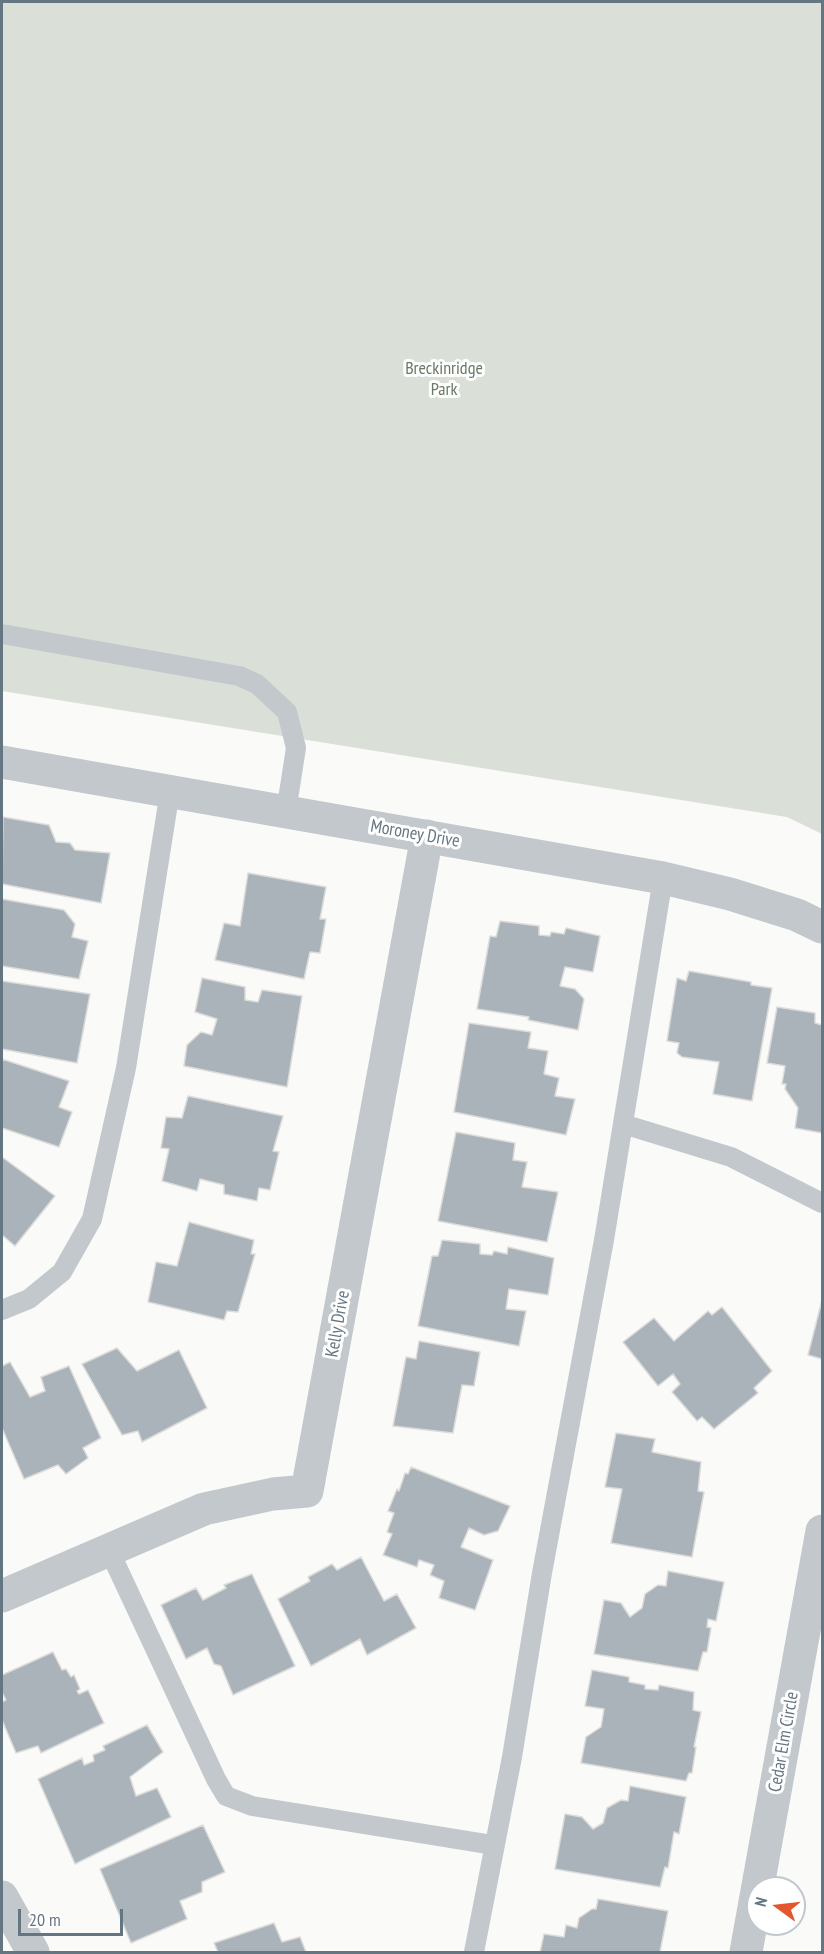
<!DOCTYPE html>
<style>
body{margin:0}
#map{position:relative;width:824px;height:1954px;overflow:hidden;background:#fafaf8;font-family:"PT Sans Narrow",sans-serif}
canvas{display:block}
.frame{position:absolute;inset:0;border:3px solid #657683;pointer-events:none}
.north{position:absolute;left:746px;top:1876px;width:60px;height:60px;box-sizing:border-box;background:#fff;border:2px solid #c1c8cd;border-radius:50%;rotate:285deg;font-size:16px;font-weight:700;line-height:24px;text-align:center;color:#657683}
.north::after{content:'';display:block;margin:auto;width:21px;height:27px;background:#e4572e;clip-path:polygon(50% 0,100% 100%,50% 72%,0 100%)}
.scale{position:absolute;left:18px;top:1909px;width:105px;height:27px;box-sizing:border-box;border:3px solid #657683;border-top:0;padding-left:8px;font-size:18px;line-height:21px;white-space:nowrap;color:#657683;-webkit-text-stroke:4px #fff;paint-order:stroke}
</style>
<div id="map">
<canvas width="824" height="1954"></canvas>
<div class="frame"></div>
<div class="north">N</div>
<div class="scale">20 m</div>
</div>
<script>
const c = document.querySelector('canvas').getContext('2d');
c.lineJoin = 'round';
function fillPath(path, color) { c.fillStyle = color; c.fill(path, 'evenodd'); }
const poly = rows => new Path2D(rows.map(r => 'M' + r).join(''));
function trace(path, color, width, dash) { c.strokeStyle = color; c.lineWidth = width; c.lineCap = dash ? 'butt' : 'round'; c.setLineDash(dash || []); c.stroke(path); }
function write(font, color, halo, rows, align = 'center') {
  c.font = font + ' "PT Sans Narrow",sans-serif'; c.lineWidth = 6; c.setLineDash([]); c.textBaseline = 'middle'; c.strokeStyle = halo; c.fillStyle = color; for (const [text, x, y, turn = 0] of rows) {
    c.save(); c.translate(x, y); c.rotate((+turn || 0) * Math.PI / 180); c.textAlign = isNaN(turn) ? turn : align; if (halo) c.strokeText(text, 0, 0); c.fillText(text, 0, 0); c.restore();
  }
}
fillPath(poly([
 [2,2,822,2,822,834,787,817,2,691]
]), '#dadfd7');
const building = poly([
 [3,817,49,825,56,842,70,843,75,850,110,853,101,903,2,884,3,817],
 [248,873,326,887,320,919,326,919,320,953,310,952,304,979,215,960,224,923,240,926,248,873],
 [2,899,64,910,75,924,72,937,88,941,79,979,2,966,2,899],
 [500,921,539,926,539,935,550,936,551,932,564,934,566,928,600,936,593,972,565,967,560,986,575,989,584,999,578,1030,528,1020,529,1017,477,1009,490,936,496,937,500,921],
 [689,971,751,982,751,985,772,988,752,1101,713,1094,719,1062,682,1057,677,1053,679,1043,667,1041,677,978,686,981,689,971],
 [202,978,245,987,245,1000,258,1002,262,990,302,996,287,1087,184,1066,187,1045,201,1032,212,1035,217,1019,195,1012,202,978],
 [2,981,90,994,77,1063,2,1049,2,981],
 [777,1007,815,1013,815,1023,822,1025,822,1133,795,1128,798,1108,785,1089,786,1084,782,1084,785,1066,767,1063,777,1007],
 [469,1023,531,1032,528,1048,548,1051,544,1074,559,1078,555,1096,575,1099,566,1135,454,1112,469,1023],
 [2,1059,69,1081,59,1107,72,1112,59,1147,2,1128,2,1059],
 [188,1096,283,1116,273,1151,279,1152,270,1190,259,1188,257,1201,224,1194,224,1185,200,1179,197,1191,162,1181,169,1149,161,1148,166,1117,182,1118,188,1096],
 [456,1132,515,1143,513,1160,527,1162,522,1187,558,1192,547,1242,438,1221,456,1132],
 [2,1157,55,1196,15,1246,2,1235,2,1157],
 [189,1222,254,1240,251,1254,255,1254,238,1312,227,1311,224,1320,148,1302,156,1262,177,1266,189,1222],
 [442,1240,480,1244,480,1254,492,1255,494,1251,507,1254,508,1247,554,1258,548,1295,509,1289,506,1309,526,1311,519,1346,418,1326,432,1256,438,1256,442,1240],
 [822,1300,822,1359,808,1355,822,1300],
 [722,1307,772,1371,754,1388,758,1393,714,1429,702,1417,697,1421,672,1392,680,1384,673,1374,658,1386,623,1342,654,1318,674,1341,708,1311,712,1315,722,1307],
 [419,1341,480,1352,474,1386,462,1385,453,1433,393,1426,406,1357,416,1359,419,1341],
 [117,1348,137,1371,179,1350,207,1408,142,1442,138,1431,122,1435,82,1364,117,1348],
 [10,1362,30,1397,45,1391,41,1377,69,1366,101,1438,83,1448,88,1458,66,1474,58,1465,24,1479,2,1428,2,1366,10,1362],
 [616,1433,655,1439,652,1452,701,1462,698,1491,704,1492,692,1557,611,1543,622,1489,605,1487,616,1433],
 [411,1467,510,1506,498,1531,484,1535,469,1528,461,1547,493,1560,475,1610,439,1598,444,1581,430,1575,434,1565,419,1560,417,1567,383,1555,392,1534,387,1532,394,1513,388,1511,397,1489,399,1491,405,1473,408,1474,411,1467],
 [361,1557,384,1601,397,1594,416,1628,367,1655,360,1639,311,1666,278,1599,310,1581,308,1577,332,1564,337,1570,361,1557],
 [668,1571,724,1582,716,1621,708,1619,707,1627,711,1628,707,1652,703,1652,698,1671,594,1654,604,1600,621,1603,630,1617,642,1608,645,1594,658,1585,666,1586,668,1571],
 [252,1574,295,1666,233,1695,221,1666,214,1664,207,1648,186,1659,161,1605,196,1588,203,1600,226,1588,224,1585,252,1574],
 [53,1652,62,1670,66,1669,71,1677,74,1675,80,1689,77,1691,79,1694,88,1690,104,1723,41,1753,38,1746,16,1753,2,1720,2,1702,6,1700,2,1692,2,1675,53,1652],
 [592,1670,629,1677,629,1682,645,1685,645,1689,658,1690,659,1685,694,1692,693,1710,701,1712,694,1747,696,1747,692,1773,689,1773,686,1781,581,1763,586,1737,601,1727,604,1709,585,1706,592,1670],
 [147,1725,163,1752,130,1777,136,1796,157,1788,171,1817,75,1864,38,1779,82,1758,84,1765,94,1761,93,1755,105,1750,103,1746,147,1725],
 [630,1786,686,1797,679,1834,674,1832,668,1868,665,1867,660,1887,555,1869,565,1814,582,1817,593,1829,603,1823,607,1808,621,1800,628,1801,630,1786],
 [203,1825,225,1872,202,1882,202,1892,180,1901,187,1919,131,1943,100,1869,203,1825],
 [598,1899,668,1911,660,1952,540,1952,544,1934,564,1937,566,1925,577,1928,579,1918,592,1909,596,1909,598,1899],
 [274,1923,282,1942,300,1937,306,1952,218,1952,214,1943,274,1923]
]);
fillPath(building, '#aab3b9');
trace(building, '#dcdcda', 1.5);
trace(poly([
 [2,634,239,676,257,684,287,712,296,748,286,812],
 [623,1124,731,1157,822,1203],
 [2,1310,29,1299,62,1272,92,1219,126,1068,170,791],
 [109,1550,216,1779,226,1796,252,1806,493,1845],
 [474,1952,512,1757,542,1573,604,1240,663,878]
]), '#c3c8cc', 20);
trace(poly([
 [2,762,663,878,730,894,797,915,822,927],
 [2,1596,204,1509,273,1494,307,1491,427,836],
 [2,1897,33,1952],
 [746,1952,822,1531]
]), '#c3c8cc', 33);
write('18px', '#687a64', '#fff', [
 ["Breckinridge",444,369],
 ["Park",444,390]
]);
write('18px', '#657683', '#fff', [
 ["Moroney Drive",415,834,10],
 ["Kelly Drive",338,1324,-80],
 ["Cedar Elm Circle",784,1742,-80]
]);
</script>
